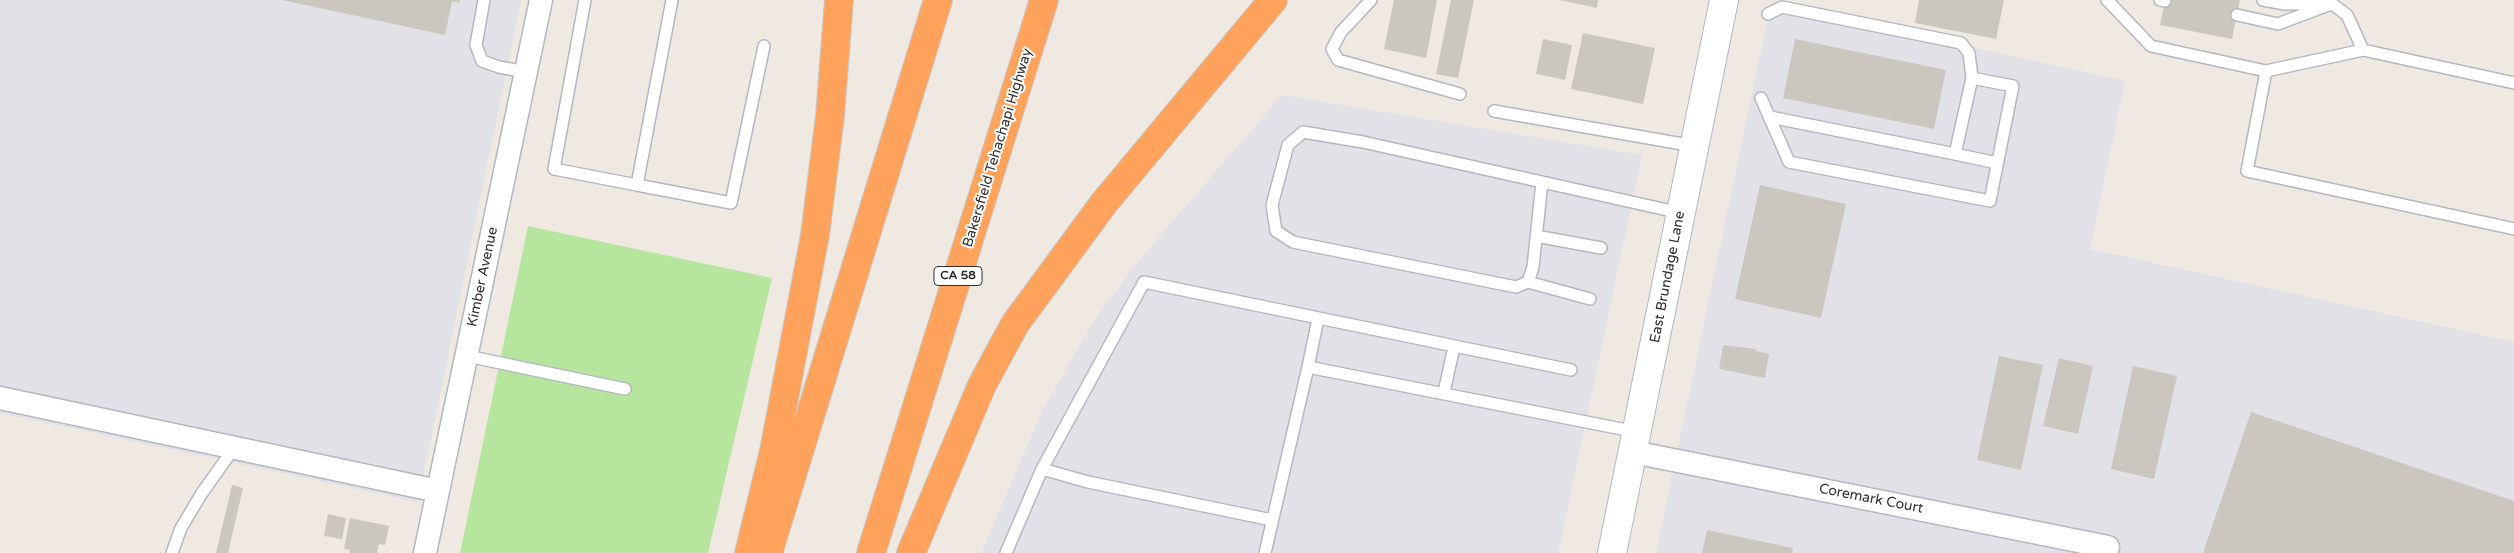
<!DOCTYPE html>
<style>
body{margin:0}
canvas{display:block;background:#efe9e1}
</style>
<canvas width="2514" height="553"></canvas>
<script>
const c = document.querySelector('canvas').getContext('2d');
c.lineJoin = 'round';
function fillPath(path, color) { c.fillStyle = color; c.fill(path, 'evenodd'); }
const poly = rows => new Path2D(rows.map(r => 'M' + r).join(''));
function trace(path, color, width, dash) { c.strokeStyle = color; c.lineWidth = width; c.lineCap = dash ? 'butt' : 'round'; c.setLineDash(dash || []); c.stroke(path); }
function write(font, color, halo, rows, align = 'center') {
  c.font = font + ' "Varela Round",sans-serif'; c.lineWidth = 4; c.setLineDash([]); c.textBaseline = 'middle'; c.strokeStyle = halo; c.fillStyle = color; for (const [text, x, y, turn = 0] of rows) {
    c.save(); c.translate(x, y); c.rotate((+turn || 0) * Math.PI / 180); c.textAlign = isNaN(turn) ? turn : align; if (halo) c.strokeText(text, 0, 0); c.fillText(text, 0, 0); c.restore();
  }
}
fillPath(poly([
 [0,0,521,0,418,502,0,413],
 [1771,3,2125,81,2090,249,2514,342,2514,553,1656,553],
 [1282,95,1642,155,1558,553,981,553,1041,413,1093,322,1140,259]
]), '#e3e1e8');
fillPath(poly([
 [528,226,772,278,708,553,460,553]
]), '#b6e59e');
fillPath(poly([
 [282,0,460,0,459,3,452,1,445,35],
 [1394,0,1437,0,1426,58,1384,49],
 [1451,0,1474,0,1458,78,1436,74],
 [1559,0,1598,0,1597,8],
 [1919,0,2004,0,1996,39,1915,23],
 [2165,0,2240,0,2232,39,2160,25],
 [1583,33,1655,48,1643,104,1571,89],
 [1543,39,1572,45,1565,80,1536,74],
 [1795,39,1946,70,1934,129,1783,98],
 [1760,185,1846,204,1821,318,1735,299],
 [1723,345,1756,349,1756,351,1769,354,1765,378,1719,369],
 [1999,356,2043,365,2021,470,1977,460],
 [2059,358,2093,366,2078,434,2043,426],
 [2133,366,2177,376,2154,479,2111,469],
 [2251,412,2514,501,2514,553,2203,553],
 [232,485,243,488,228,553,216,553],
 [328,514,346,518,342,539,324,536],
 [350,518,389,526,385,545,379,544,377,553,350,553,350,550,344,549],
 [1707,530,1793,548,1792,553,1702,553]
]), '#cbc7bf');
const lane = poly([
 [484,0,476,45,482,61,499,67,526,72],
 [585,0,554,169,637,185,672,0],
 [1371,0,1341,32,1332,49,1338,60,1460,94],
 [2107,0,2151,46,2266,71,2363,50,2514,83],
 [2160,0,2165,1],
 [2263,0,2285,4,2324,4],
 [2327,0,2347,15,2363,50],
 [1768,14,1782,7,1961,43,1969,53,1972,78],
 [2237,15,2278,24,2331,4],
 [2266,71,2247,171,2514,229],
 [1761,98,1789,162,1990,201,2013,86,1972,78,1955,154,1770,117],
 [1494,111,1694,146],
 [1955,154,1997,163],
 [1542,182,1533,267,1528,282,1516,287,1293,242,1276,231,1272,205,1288,145,1303,132,1363,142,1681,213],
 [637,185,731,203,764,46],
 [1536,236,1601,248],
 [1528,282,1590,299],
 [467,356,625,389],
 [1308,367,1318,319],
 [1444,392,1454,347],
 [1042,469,1144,282,1571,370],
 [172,553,181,528,202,493,234,448],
 [1006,553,1042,469,1088,482,1272,520],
 [1265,553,1308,367,1637,432]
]);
const street = poly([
 [0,398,438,491],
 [1633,452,2108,547],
 [425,553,541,0]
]);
const secondary = poly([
 [1612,553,1724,0]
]);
const highway = poly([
 [749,553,774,451,815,235,830,116,839,0],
 [768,553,938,0],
 [871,553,1044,0],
 [911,553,982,385,1015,324,1104,203,1273,0]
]);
trace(lane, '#b4b7c1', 14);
trace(street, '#b4b7c1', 25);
trace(secondary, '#b4b7c1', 30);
trace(highway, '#c9c9c9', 30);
trace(lane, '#fff', 11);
trace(street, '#fff', 22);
trace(secondary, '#fff', 28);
trace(highway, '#ffa35c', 28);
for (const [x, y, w] of [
 [958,276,48]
]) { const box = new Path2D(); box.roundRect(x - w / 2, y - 9.5, w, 19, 4); c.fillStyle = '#fff'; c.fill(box); trace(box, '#2e2e2e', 1); }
write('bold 12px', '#2e2e2e', null, [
 ["CA 58",958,276]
]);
write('14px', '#2e2e2e', '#fff', [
 ["Bakersfield Tehachapi Highway",998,148,-73],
 ["Kimber Avenue",483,277,-78],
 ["East Brundage Lane",1668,277,-79],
 ["Coremark Court",1871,499,11]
]);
</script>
